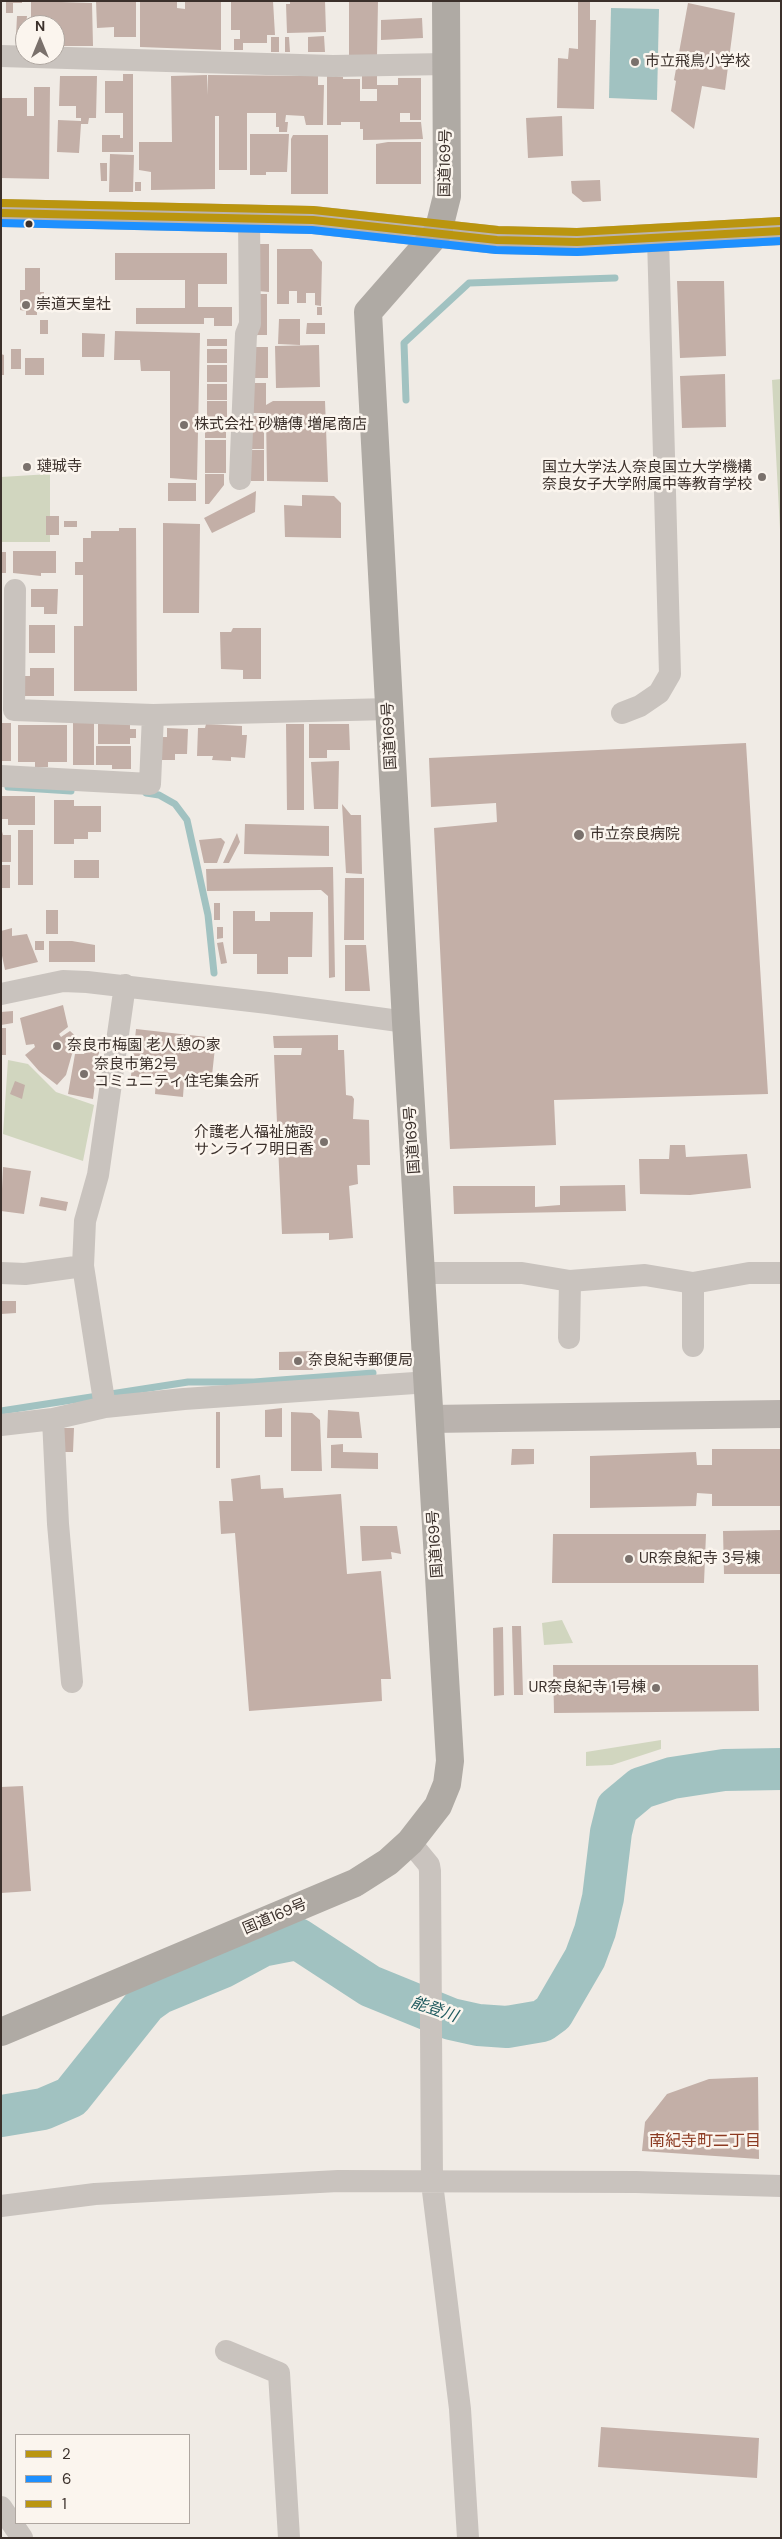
<!DOCTYPE html>
<meta charset="utf-8">
<style>
body{margin:0}
#map{position:relative;width:782px;height:2539px;overflow:hidden;background:#f0ebe5;font-family:"DM Sans",sans-serif}
canvas{display:block}
.frame{position:absolute;inset:0;border:2px solid #3b302b;pointer-events:none}
.legend{position:absolute;left:15px;top:2434px;width:175px;height:90px;box-sizing:border-box;background:#fbf5ee;border:1px solid #aea6a0;margin:0;padding:6px 9px;list-style:none;font-size:15px;color:#3b302b}
.legend li{display:flex;align-items:center;gap:10px;height:25px}
.legend b{width:25px;border:1px solid #aea6a0}
.north{position:absolute;left:15px;top:15px;width:50px;height:50px;box-sizing:border-box;background:#fbf5ee;border:1px solid #aea6a0;border-radius:50%;rotate:0deg;font-size:14px;font-weight:700;line-height:20px;text-align:center;color:#3b302b}
.north::after{content:'';display:block;margin:auto;width:18px;height:22px;background:#7a716c;clip-path:polygon(50% 0,100% 100%,50% 72%,0 100%)}
</style>
<div id="map">
<canvas width="782" height="2539"></canvas>
<div class="frame"></div>
<ul class="legend">
<li><b style="height:6px;background:#ba950f"></b>2</li>
<li><b style="height:6px;background:#1e90ff"></b>6</li>
<li><b style="height:6px;background:#ba950f"></b>1</li>
</ul>
<div class="north">N</div>
</div>
<script>
const c = document.querySelector('canvas').getContext('2d');
c.lineJoin = 'round';
function fillPath(path, color) { c.fillStyle = color; c.fill(path, 'evenodd'); }
const poly = rows => new Path2D(rows.map(r => 'M' + r).join(''));
function trace(path, color, width, dash) { c.strokeStyle = color; c.lineWidth = width; c.lineCap = dash ? 'butt' : 'round'; c.setLineDash(dash || []); c.stroke(path); }
function write(font, color, halo, rows, align = 'center') {
  c.font = font + ' "DM Sans","Noto Sans JP",sans-serif'; c.lineWidth = 5; c.setLineDash([]); c.textBaseline = 'middle'; c.strokeStyle = halo; c.fillStyle = color; for (const [text, x, y, turn = 0] of rows) {
    c.save(); c.translate(x, y); c.rotate((+turn || 0) * Math.PI / 180); c.textAlign = isNaN(turn) ? turn : align; if (halo) c.strokeText(text, 0, 0); c.fillText(text, 0, 0); c.restore();
  }
}
fillPath(poly([
 [781,379,781,548,772,380],
 [50,474,50,542,1,542,1,477],
 [8,1060,28,1064,56,1092,94,1105,83,1161,3,1134],
 [562,1620,573,1643,544,1645,542,1623],
 [661,1740,661,1749,612,1765,586,1766,586,1752]
]), '#d1d6bf');
fillPath(poly([
 [611,8,659,9,657,100,609,98]
]), '#a1c2c1');
trace(poly([
 [406,400,404,343,469,283,615,278],
 [8,787,71,791],
 [146,793,159,795,175,804,187,820,208,915,214,973],
 [1,1411,188,1382,254,1382,373,1373]
]), '#a1c2c1', 7);
trace(poly([
 [1,2116,43,2109,71,2097,146,2003,160,1993,223,1967,262,1946,298,1939,370,1986,451,2019,478,2025,507,2027,542,2021,553,2013,585,1958,595,1931,603,1898,611,1832,617,1808,641,1788,672,1778,724,1770,781,1769]
]), '#a1c2c1', 42);
fillPath(poly([
 [6,1,22,1,22,3,13,3,13,13,6,13],
 [31,1,92,3,93,46,55,46,55,25,31,25],
 [96,1,136,1,136,37,114,37,114,27,97,28],
 [140,1,177,1,177,8,185,9,185,1,221,1,221,50,140,47],
 [231,1,273,1,275,35,267,35,267,43,243,43,243,50,234,50,234,39,240,39,240,30,231,30],
 [290,1,325,1,326,32,287,33,286,4,290,4],
 [349,1,378,1,377,56,349,56],
 [578,1,590,1,590,20,596,20,594,109,557,108,558,58,568,59,569,48,578,49],
 [688,3,735,13,725,90,702,86,694,129,671,111,676,81,674,80],
 [17,16,27,16,25,36,16,36],
 [422,18,423,38,381,40,381,20],
 [324,36,325,52,308,52,308,37],
 [271,37,279,37,279,52,271,52],
 [285,37,289,37,290,52,285,52],
 [123,74,133,74,133,152,102,152,102,135,120,135,120,138,123,138,123,113,105,113,105,81,123,81],
 [207,75,207,95,208,75,318,76,318,85,324,85,323,125,306,125,304,116,286,115,285,122,288,122,287,132,279,132,279,127,276,127,276,113,247,113,247,170,219,170,219,116,215,116,215,189,151,190,151,172,139,170,139,142,172,142,171,76],
 [327,75,343,77,343,79,360,79,360,101,377,101,377,89,362,89,362,75,377,75,377,85,398,85,398,78,421,78,421,120,410,120,410,113,400,113,400,122,421,122,423,139,363,140,363,129,360,129,360,122,341,122,341,125,327,125],
 [60,76,97,76,96,118,89,118,88,124,81,124,79,153,57,152,58,120,81,121,81,118,76,118,76,106,59,106],
 [34,87,50,87,49,179,1,178,1,98,27,98,27,116,34,116],
 [562,116,563,156,528,158,526,118],
 [250,134,289,134,287,172,266,172,266,175,250,175],
 [293,135,328,135,328,194,291,194,291,139],
 [388,142,421,142,421,184,376,184,376,144],
 [110,154,134,155,133,192,109,192],
 [100,163,107,163,107,181,101,181],
 [600,180,601,201,583,202,572,193,571,181],
 [135,182,141,182,141,191,135,191],
 [258,244,269,244,269,292,258,291],
 [277,249,312,249,322,262,321,306,315,305,315,293,306,293,306,303,297,303,297,291,289,291,289,304,277,304],
 [115,253,227,253,227,284,198,284,198,307,232,307,232,326,214,326,214,318,204,318,204,324,136,324,136,308,185,308,185,280,115,280],
 [25,268,40,268,40,292,44,292,44,309,37,309,37,315,26,315,26,311,20,310,20,290,25,290],
 [677,281,724,281,726,356,680,358],
 [256,294,267,294,267,335,256,335],
 [317,307,322,307,322,315,317,315],
 [279,319,300,319,300,345,278,344],
 [40,320,48,320,48,334,40,334],
 [307,323,325,323,325,334,306,334],
 [115,331,200,333,197,480,170,478,170,371,141,371,140,360,114,360],
 [82,333,105,334,104,357,82,357],
 [207,339,227,339,227,346,207,346],
 [319,345,320,387,276,388,275,346],
 [252,347,268,347,268,378,252,378],
 [11,349,21,349,21,369,11,369],
 [207,349,227,349,227,363,207,363],
 [1,354,4,355,4,375,1,375],
 [25,358,44,358,44,375,25,375],
 [207,365,227,365,227,382,207,382],
 [725,374,726,427,682,428,680,376],
 [252,383,266,383,266,405,273,401,325,401,328,482,267,481,266,413,251,413],
 [207,384,227,384,227,400,207,400],
 [207,401,227,401,227,417,207,417],
 [251,416,264,416,264,449,251,449],
 [205,419,226,419,226,438,205,438],
 [205,440,226,440,226,473,205,473],
 [251,450,264,450,264,481,251,481],
 [205,474,224,474,224,485,209,504,205,504],
 [168,483,196,483,196,501,168,501],
 [256,491,255,512,212,533,204,518],
 [302,495,334,496,341,503,341,538,285,537,284,505,302,506],
 [46,516,59,516,59,535,46,535],
 [64,521,77,521,77,527,64,527],
 [163,523,200,524,199,613,163,613],
 [119,528,136,528,137,691,74,691,74,626,83,626,83,575,75,575,75,562,83,562,83,538,91,538,91,531,119,531],
 [13,551,56,551,56,573,41,573,41,576,13,573],
 [1,552,6,552,6,573,1,573],
 [31,589,58,589,57,614,44,614,44,607,31,607],
 [29,625,55,625,55,653,29,653],
 [233,628,261,628,261,679,243,679,243,670,221,669,220,632,231,632],
 [30,668,54,668,54,696,23,696,23,676,30,676],
 [73,722,94,722,94,765,73,765],
 [98,722,130,722,130,729,136,729,136,738,130,738,130,744,98,744],
 [1,723,11,723,11,761,1,761],
 [206,724,242,726,242,735,247,735,245,758,231,757,231,761,212,760,213,756,197,756,198,728,205,728],
 [286,724,304,724,304,810,287,810],
 [309,724,349,724,350,750,327,750,327,758,309,758],
 [18,725,67,725,67,762,48,762,48,767,35,767,35,762,18,762],
 [167,728,188,729,187,754,175,754,175,760,161,760,162,737,167,737],
 [746,743,768,1094,554,1100,556,1145,450,1149,434,828,497,822,496,803,431,807,429,758],
 [96,746,131,746,131,769,112,769,112,765,96,765],
 [339,761,338,809,314,809,311,762],
 [1,796,35,796,35,825,8,825,8,819,1,819],
 [54,800,74,800,74,806,101,806,101,832,88,832,88,839,74,839,74,844,54,844],
 [342,804,351,815,361,815,362,874,346,873],
 [245,824,329,826,329,856,244,854],
 [1,828,3,835,11,835,11,862,1,862],
 [18,830,33,830,33,885,18,885],
 [237,833,240,842,229,863,223,863],
 [221,838,225,842,217,863,204,863,199,840],
 [74,860,99,860,99,878,74,878],
 [1,865,10,865,10,888,1,888],
 [333,867,335,977,329,978,328,896,321,890,207,891,206,869],
 [345,878,364,878,364,940,344,940],
 [214,903,220,903,220,920,214,920],
 [46,910,58,910,58,934,46,934],
 [233,911,255,911,255,921,270,921,270,912,313,912,312,957,288,957,288,974,257,974,257,954,233,954],
 [217,927,223,927,223,938,217,939],
 [12,928,12,936,27,934,38,962,5,970,1,951,1,931],
 [35,941,44,941,44,950,35,950],
 [49,941,72,941,95,945,95,962,49,962],
 [223,942,227,963,221,964,217,943],
 [345,945,366,945,370,991,345,991],
 [63,1005,68,1027,59,1034,61,1037,70,1031,81,1041,81,1044,72,1054,66,1075,57,1085,39,1071,25,1055,35,1047,34,1044,26,1045,20,1018],
 [13,1011,13,1023,1,1025,1,1012],
 [1,1028,6,1028,6,1055,1,1055],
 [136,1029,216,1038,211,1085,184,1082,183,1097,155,1094,156,1079,131,1076],
 [338,1035,338,1050,344,1050,346,1095,352,1096,354,1099,353,1119,369,1120,370,1165,357,1165,358,1184,349,1186,353,1238,329,1240,329,1233,282,1234,274,1055,301,1055,302,1048,274,1048,273,1036],
 [100,1045,93,1099,68,1094,75,1054,84,1054,85,1046],
 [15,1081,25,1085,22,1099,10,1094],
 [670,1145,685,1145,686,1157,747,1154,751,1188,690,1195,640,1194,639,1159,669,1159],
 [3,1167,31,1171,24,1214,1,1211],
 [625,1185,626,1211,454,1214,453,1186,535,1186,535,1207,560,1205,560,1186],
 [41,1197,68,1202,66,1211,39,1206],
 [1,1301,16,1301,16,1313,1,1314],
 [313,1351,313,1370,279,1370,279,1352],
 [282,1408,282,1437,265,1437,265,1410],
 [328,1410,359,1412,362,1438,327,1438],
 [216,1412,220,1412,220,1468,216,1468],
 [291,1412,312,1413,320,1420,322,1471,291,1471],
 [59,1428,74,1428,73,1452,59,1452],
 [343,1444,343,1452,378,1453,378,1469,331,1468,331,1445],
 [512,1449,534,1449,534,1464,511,1465],
 [712,1449,781,1449,781,1506,712,1506,712,1494,697,1493,696,1506,590,1508,590,1456,696,1452,697,1465,712,1465],
 [260,1475,261,1489,283,1488,284,1498,341,1494,347,1574,381,1571,391,1679,381,1679,382,1701,249,1711,235,1533,221,1534,219,1501,233,1501,231,1479],
 [360,1526,397,1526,401,1554,391,1552,392,1559,362,1561],
 [781,1530,781,1574,724,1574,723,1531],
 [553,1534,706,1534,704,1583,552,1583],
 [512,1626,521,1626,523,1695,514,1695],
 [503,1627,504,1695,494,1696,493,1628],
 [553,1665,758,1665,759,1711,554,1713],
 [23,1786,31,1891,1,1893,1,1787],
 [758,2077,759,2159,642,2151,645,2122,667,2094,709,2079],
 [601,2427,759,2438,757,2478,598,2467]
]), '#c3afa7');
trace(poly([
 [1,56,333,66,446,64],
 [240,479,246,334,250,324,249,218],
 [15,590,14,710,153,715],
 [622,713,640,706,659,693,670,674,658,238],
 [1,776,150,784,153,715,389,709],
 [1,994,63,981,87,982,268,1003,406,1022],
 [1,1273,25,1274,83,1266],
 [421,1273,522,1273,570,1281,645,1275,693,1283,749,1273,781,1273],
 [693,1283,693,1346],
 [569,1338,570,1281],
 [105,1407,83,1266,85,1221,98,1175,125,985],
 [53,1419,58,1524,72,1682],
 [1,1425,53,1419,105,1407,184,1399,429,1382],
 [410,1842,429,1865,430,1871,432,2183,460,2409,468,2538],
 [1,2206,95,2194,338,2181,636,2182,781,2186],
 [226,2351,279,2373,289,2538],
 [1,2507,22,2538]
]), '#c9c3be', 22);
trace(poly([
 [1,213,313,220,497,240,577,242,781,231],
 [430,1419,781,1414]
]), '#bab3ae', 28);
trace(poly([
 [1,2032,355,1883,388,1862,410,1842,438,1806,447,1784,450,1761,406,1022,368,312,438,232,447,196,446,1]
]), '#afaaa4', 28);
trace(poly([
 [1,213,313,220,497,240,577,242,781,231]
]), '#ba950f', 8);
trace(poly([
 [1,223,312,230,496,250,577,252,781,241]
]), '#1e90ff', 8);
trace(poly([
 [1,203,313,210,498,230,577,232,780,221]
]), '#ba950f', 8);
for (const [x, y, r, color] of [
 [635,62,5,"#7a716c"],
 [29,224,4.5,"#3b302b"],
 [26,305,5,"#7a716c"],
 [184,425,5,"#7a716c"],
 [27,467,5,"#7a716c"],
 [762,477,5,"#7a716c"],
 [579,835,6,"#7a716c"],
 [57,1046,5,"#7a716c"],
 [84,1074,5,"#7a716c"],
 [324,1142,5,"#7a716c"],
 [298,1361,5,"#7a716c"],
 [629,1559,5,"#7a716c"],
 [656,1688,5,"#7a716c"]
]) { const dot = new Path2D(); dot.arc(x, y, r, 0, 2 * Math.PI); c.fillStyle = color; c.fill(dot); trace(dot, '#fbf5ee', 2); }
write('15px', '#3b302b', '#fbf5ee', [
 ["市立飛鳥小学校",645,62],
 ["崇道天皇社",36,305],
 ["株式会社 砂糖傳 増尾商店",194,425],
 ["璉珹寺",37,467],
 ["国立大学法人奈良国立大学機構",752,468,"right"],
 ["奈良女子大学附属中等教育学校",752,485,"right"],
 ["市立奈良病院",590,835],
 ["奈良市梅園 老人憩の家",67,1046],
 ["奈良市第2号",94,1065],
 ["コミュニティ住宅集会所",94,1082],
 ["介護老人福祉施設",314,1133,"right"],
 ["サンライフ明日香",314,1150,"right"],
 ["奈良紀寺郵便局",308,1361],
 ["UR奈良紀寺 3号棟",639,1559],
 ["UR奈良紀寺 1号棟",646,1688,"right"]
], 'left');
write('15px', '#3b302b', '#fbf5ee', [
 ["国道169号",446,163,-89],
 ["国道169号",390,736,-93],
 ["国道169号",413,1140,-94],
 ["国道169号",436,1544,-94],
 ["国道169号",275,1917,-23]
]);
write('italic 16px', '#1f5a5e', '#fbf5ee', [
 ["能登川",434,2010,19]
]);
write('16px', '#8c3b22', '#fbf5ee', [
 ["南紀寺町二丁目",705,2142]
]);
</script>
